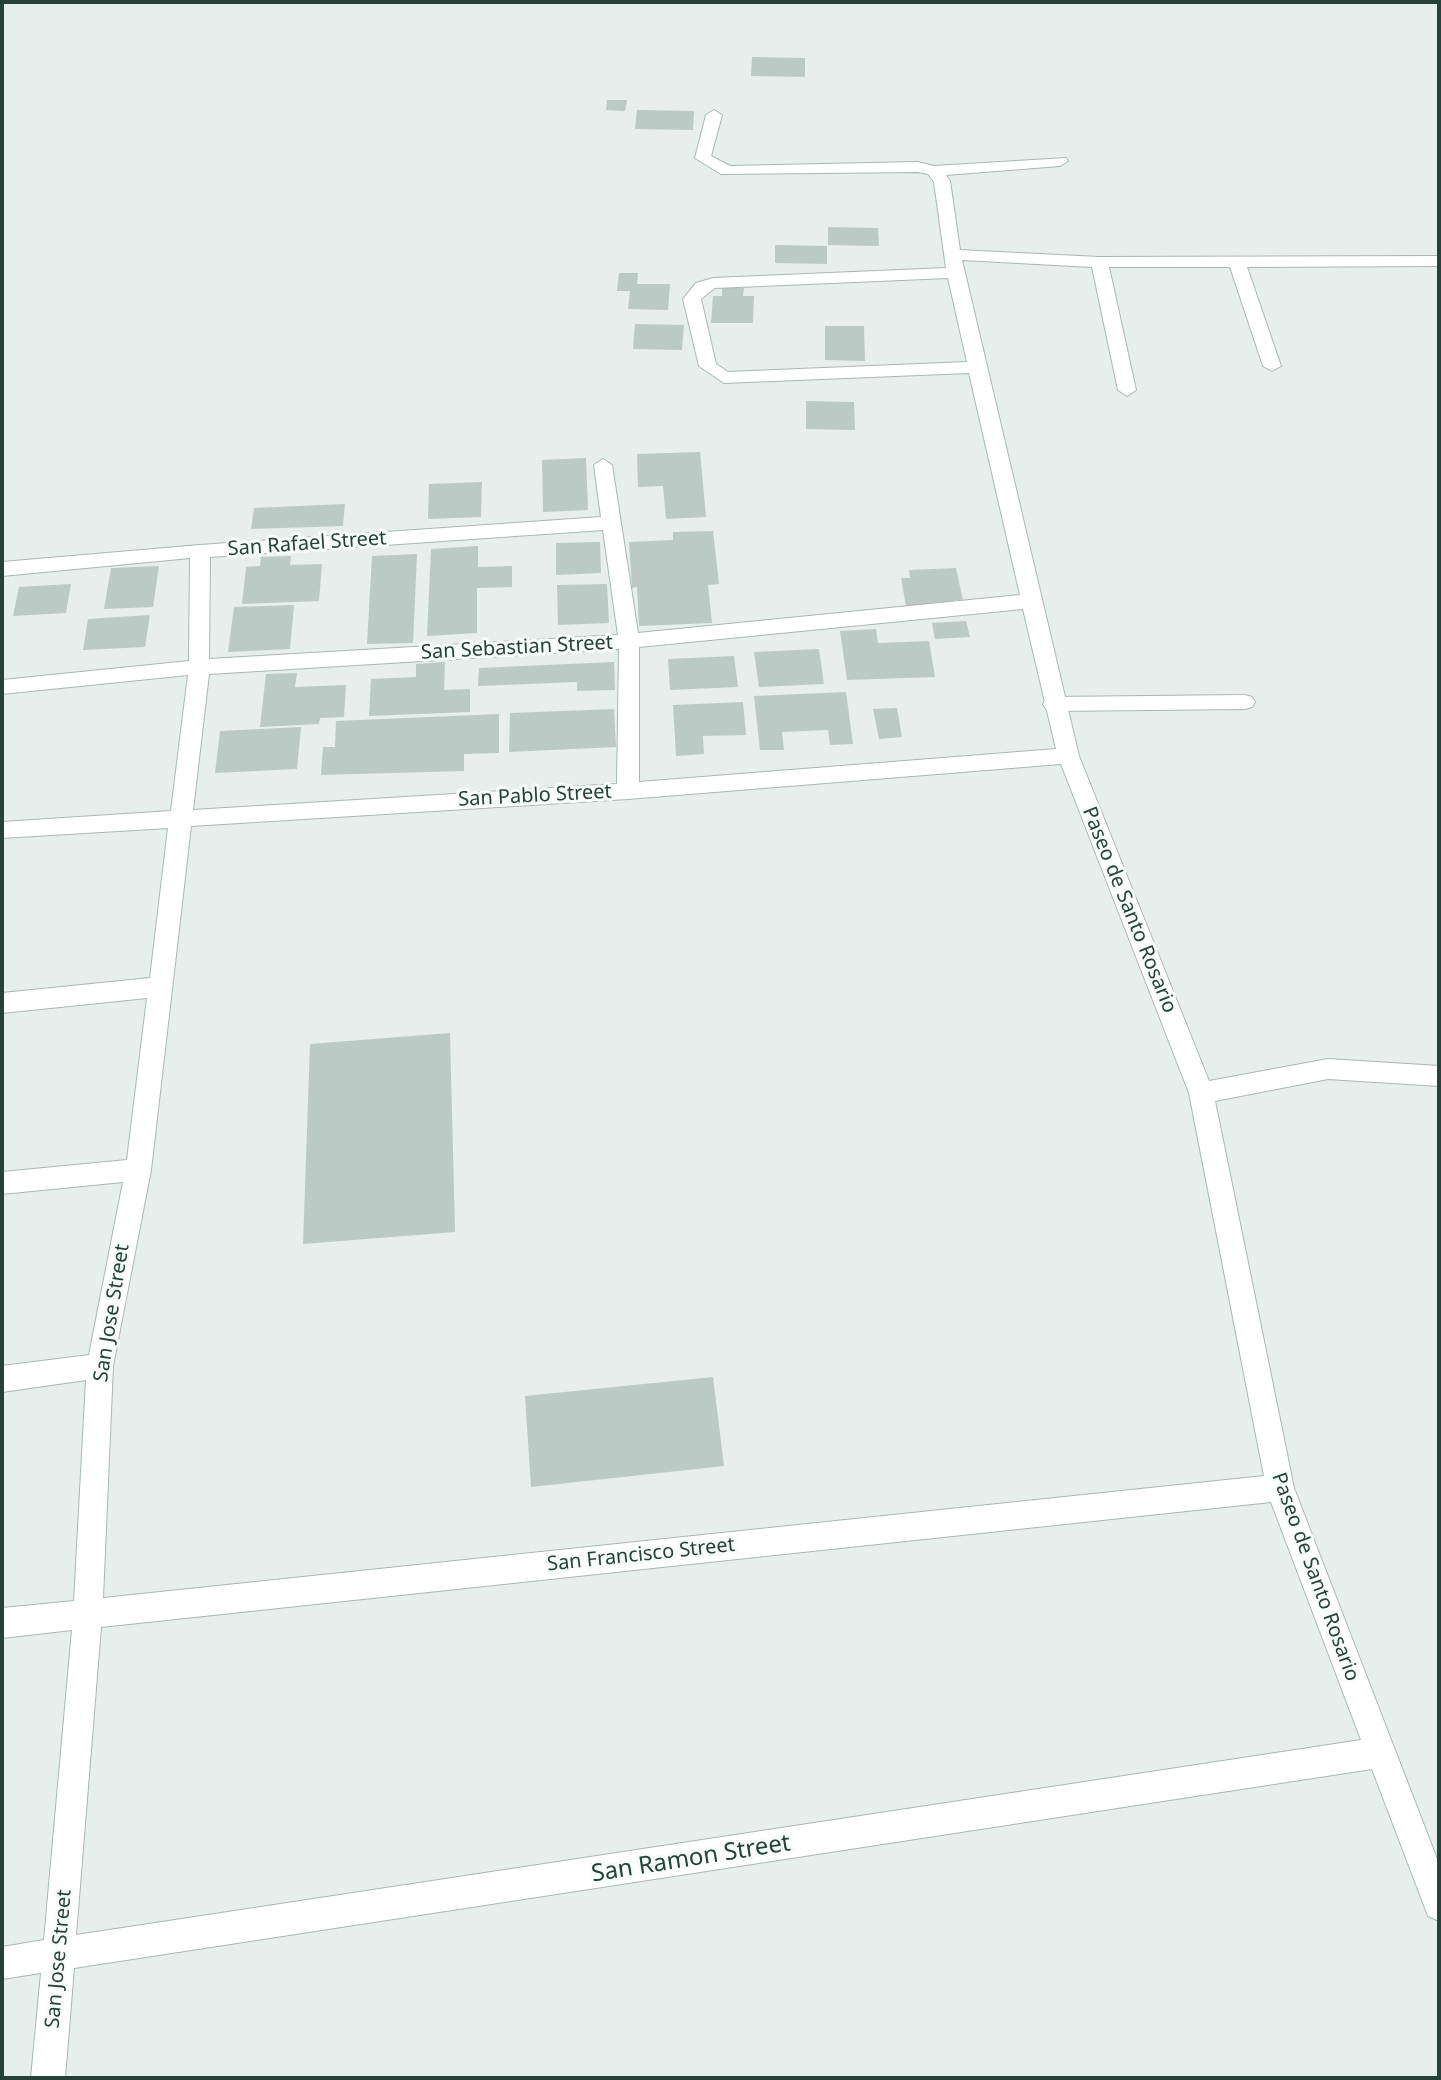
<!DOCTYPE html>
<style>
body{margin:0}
#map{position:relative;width:1441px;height:2080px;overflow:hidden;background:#e6efeb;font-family:"Noto Sans",sans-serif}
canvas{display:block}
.frame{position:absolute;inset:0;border:4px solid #24423a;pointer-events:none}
</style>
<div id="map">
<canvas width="1441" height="2080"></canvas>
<div class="frame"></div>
</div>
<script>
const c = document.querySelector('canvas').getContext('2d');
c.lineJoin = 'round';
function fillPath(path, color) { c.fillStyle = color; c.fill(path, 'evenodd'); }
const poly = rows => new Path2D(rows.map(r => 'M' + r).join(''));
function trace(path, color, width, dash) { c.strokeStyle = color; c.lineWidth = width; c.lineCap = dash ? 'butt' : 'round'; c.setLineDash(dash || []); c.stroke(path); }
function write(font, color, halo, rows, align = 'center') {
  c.font = font + ' "Noto Sans",sans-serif'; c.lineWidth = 6; c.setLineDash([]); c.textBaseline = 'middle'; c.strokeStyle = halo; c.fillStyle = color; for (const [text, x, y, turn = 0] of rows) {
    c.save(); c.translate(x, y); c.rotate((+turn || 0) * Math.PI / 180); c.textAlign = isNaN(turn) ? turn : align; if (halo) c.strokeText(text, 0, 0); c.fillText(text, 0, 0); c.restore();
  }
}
fillPath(poly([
 [752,57,805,58,805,77,751,76],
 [607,100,627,100,625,111,606,110],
 [637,110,694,111,693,130,635,129],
 [828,227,878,228,879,246,828,245],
 [775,245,827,246,827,264,775,263],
 [619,273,638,273,637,284,670,284,668,310,628,309,630,291,617,291],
 [722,288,744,288,743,296,754,296,753,323,711,323,713,296,722,296],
 [635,324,684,325,682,350,633,349],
 [825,326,864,326,865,361,825,360],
 [806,401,854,402,855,430,806,429],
 [700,452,706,517,666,519,663,486,638,487,637,454],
 [586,458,588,510,543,512,542,460],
 [482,482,481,517,428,519,429,484],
 [345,504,343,526,251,529,254,508],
 [713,531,719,584,708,585,712,623,639,626,637,587,632,588,629,542,673,540,673,532],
 [600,542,601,573,556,575,556,543],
 [478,546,478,567,512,566,512,587,477,588,477,633,427,636,431,549],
 [417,554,413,643,367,644,372,556],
 [291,556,290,565,322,564,319,601,242,604,246,567,260,566,261,557],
 [159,566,153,607,104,609,111,568],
 [956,568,963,600,954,600,954,604,906,606,901,578,910,578,909,570],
 [71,584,66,613,13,616,19,587],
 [607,584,609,623,558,625,557,585],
 [294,605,290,649,228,652,234,607],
 [150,615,145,647,83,650,88,619],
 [966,621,970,637,935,639,932,623],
 [876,629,878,643,929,641,935,677,847,680,840,631],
 [819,649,824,684,759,687,754,652],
 [734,656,738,687,670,690,668,659],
 [445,662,444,690,470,689,470,712,369,716,371,679,416,677,416,664],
 [614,662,615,690,577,691,577,682,478,686,479,668],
 [297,673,295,687,346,685,344,717,320,718,319,724,260,727,266,674],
 [846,692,853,744,830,745,828,730,782,732,784,750,760,750,754,696],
 [743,702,746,735,703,736,704,754,676,756,673,705],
 [897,708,902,737,879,739,873,709],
 [614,709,616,747,509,752,510,713],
 [499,714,499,753,464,754,464,771,321,775,323,747,335,747,336,721],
 [301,727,297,769,215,773,220,731],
 [450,1033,455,1232,303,1244,310,1044],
 [713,1377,724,1466,531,1487,525,1396]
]), '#bbcac4');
const service = poly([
 [1245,695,1252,697,1255,702,1252,707,1245,709,1053,711,1046,709,1043,704,1046,699,1053,697,1245,695]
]);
const minor = poly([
 [714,110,722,115,711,156,730,166,918,162,934,166,1066,158,1068,161,1060,166,946,175,950,181,960,250,1099,257,1439,256,1439,266,1247,267,1281,366,1272,371,1263,366,1230,267,1109,267,1136,390,1127,396,1118,390,1092,267,962,260,1079,756,1209,1081,1328,1059,1439,1066,1439,1086,1328,1079,1215,1101,1294,1488,1439,1864,1439,1921,1428,1916,1372,1769,74,1968,65,2078,31,2078,41,1973,2,1979,2,1947,44,1940,72,1630,2,1638,2,1608,74,1601,86,1380,2,1392,2,1366,89,1355,123,1182,2,1194,2,1172,127,1160,147,998,2,1013,2,993,150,978,168,828,2,838,2,822,171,811,188,675,2,694,2,680,189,661,190,558,2,576,2,562,200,545,601,517,594,465,603,459,612,465,638,633,1020,595,969,373,724,383,699,366,683,299,696,283,713,278,946,268,934,182,928,174,918,172,721,174,695,158,706,115,714,110],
 [948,278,967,362,728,372,716,364,701,299,715,288,948,278],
 [603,530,618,635,209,659,210,557,603,530],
 [1023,609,1056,749,639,782,639,647,1023,609],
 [619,649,617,784,193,810,209,674,619,649],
 [1061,764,1189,1093,1264,1476,103,1598,113,1366,151,1170,191,826,628,799,1061,764],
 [1271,1502,1361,1740,76,1935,101,1627,1271,1502]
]);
trace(service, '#a8b8b2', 2);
trace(minor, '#a8b8b2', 2);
fillPath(service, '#fff');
fillPath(minor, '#fff');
write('20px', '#24423a', '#f7fbf9', [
 ["San Rafael Street",307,544,-4],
 ["San Sebastian Street",517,648,-3],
 ["San Pablo Street",535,796,-3],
 ["Paseo de Santo Rosario",1129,910,68],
 ["San Jose Street",112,1313,-81],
 ["San Francisco Street",641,1555,-6],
 ["Paseo de Santo Rosario",1315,1577,70],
 ["San Jose Street",59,1959,-85]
]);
write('24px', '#24423a', '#f7fbf9', [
 ["San Ramon Street",691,1859,-9]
]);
</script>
